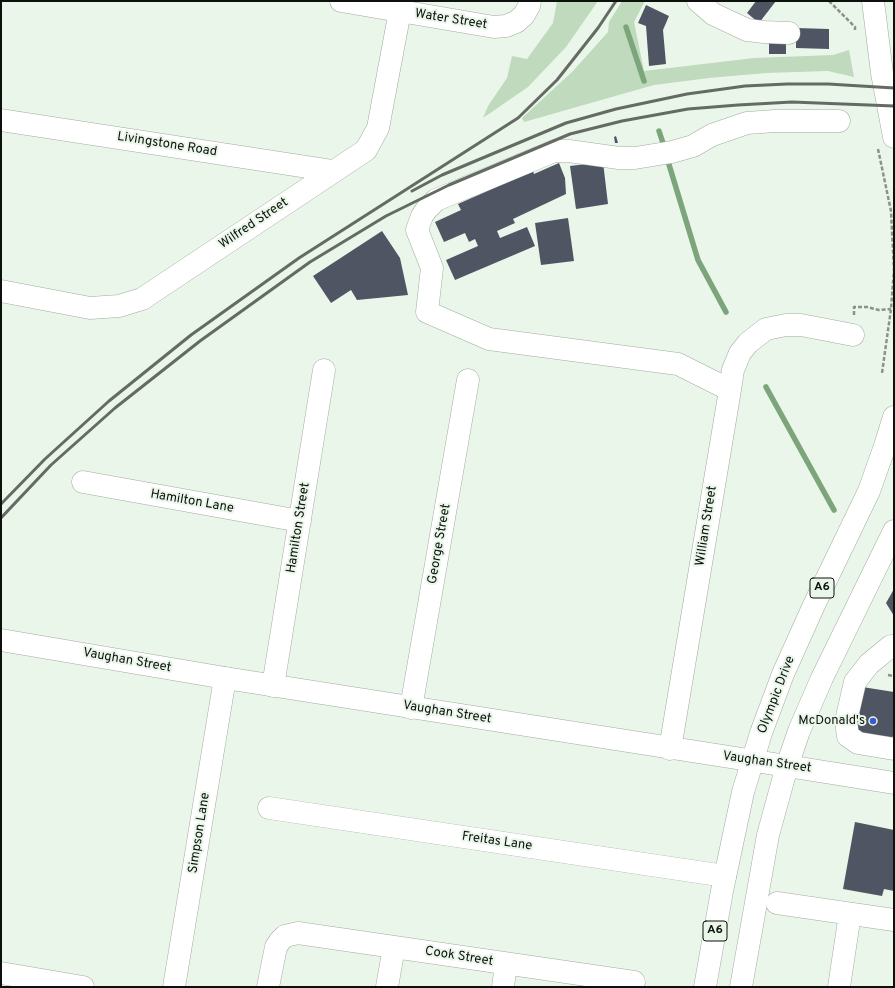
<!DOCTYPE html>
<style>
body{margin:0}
#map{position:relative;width:895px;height:988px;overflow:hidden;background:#eaf6e9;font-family:Overpass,sans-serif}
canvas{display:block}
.frame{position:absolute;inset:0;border:2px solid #0d110d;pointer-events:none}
</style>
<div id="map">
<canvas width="895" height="988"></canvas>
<div class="frame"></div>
</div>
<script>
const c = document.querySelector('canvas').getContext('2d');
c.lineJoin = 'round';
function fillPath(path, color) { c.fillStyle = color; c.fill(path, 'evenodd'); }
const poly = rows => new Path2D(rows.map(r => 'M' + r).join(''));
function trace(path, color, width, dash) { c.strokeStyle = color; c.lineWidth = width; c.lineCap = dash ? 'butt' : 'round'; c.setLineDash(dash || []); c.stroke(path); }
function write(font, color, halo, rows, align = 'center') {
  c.font = font + ' Overpass,sans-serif'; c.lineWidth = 4; c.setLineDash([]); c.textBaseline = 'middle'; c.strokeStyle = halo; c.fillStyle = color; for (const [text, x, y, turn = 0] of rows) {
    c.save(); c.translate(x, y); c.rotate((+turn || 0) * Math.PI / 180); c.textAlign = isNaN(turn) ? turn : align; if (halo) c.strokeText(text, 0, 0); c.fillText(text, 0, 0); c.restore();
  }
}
fillPath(poly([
 [557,1,598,1,566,47,528,87,483,118,488,106,507,78,512,56,527,59,553,23],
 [622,1,645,1,634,22,644,71,754,58,833,55,849,50,854,77,828,71,766,73,709,78,654,85,524,122,522,118,573,71,608,32,609,22]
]), '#bfdabd');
trace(poly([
 [626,27,644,81],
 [659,131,665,149],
 [667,158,698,260,726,312],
 [766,387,834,510]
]), '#7da57b', 5.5);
fillPath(poly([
 [756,1,776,1,759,23,747,13],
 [646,5,669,16,663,30,666,64,649,66,646,26,638,23],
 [796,28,829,29,829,49,796,48],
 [769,42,786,42,786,54,769,54],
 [616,136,618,143,615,143,614,137],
 [603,162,608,204,576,209,570,166],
 [559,163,565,178,566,194,513,219,515,223,497,231,500,238,527,227,535,246,455,280,446,260,478,246,475,239,469,242,465,233,444,242,435,222,461,210,458,204,533,171,534,174],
 [568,218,574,261,541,265,535,223],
 [382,231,400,258,408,295,357,300,351,290,331,303,313,276],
 [894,589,894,616,886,603],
 [856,686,894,692,894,735,893,735,892,740,849,736],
 [855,822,894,830,894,891,884,889,882,896,843,889]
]), '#4f5562');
const minor = poly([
 [341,1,494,27,506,26,516,22,524,15,529,6,530,1],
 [698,1,713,14,747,30,764,32,789,33],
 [1,120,333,171],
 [1,291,90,308,119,306,142,299,366,150,378,128,400,11],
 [730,390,678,364,489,339,427,312,432,268,417,230,422,216,426,210,436,200,554,151,569,151,619,158,635,158,672,152,693,146,712,135,747,123,775,121,839,121],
 [83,482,300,521],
 [891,646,869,664,855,682,846,721,848,736,858,743,894,749],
 [273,686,324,370],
 [411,708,468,380],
 [670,749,730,390,733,370,740,353,748,343,766,329,786,325,801,325,853,335],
 [787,766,894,783],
 [269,808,725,876],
 [777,903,894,920],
 [1,973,83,987],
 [174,987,225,678],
 [268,987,276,947,280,941,285,936,298,933,634,982],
 [387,987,394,947],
 [503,987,506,964],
 [839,987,850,914]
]);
const major = poly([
 [1,640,225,678,787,766]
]);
const highway = poly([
 [873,1,882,73,894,137],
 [705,987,722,891,743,792,761,733,783,674,814,605,869,491,885,446,894,417],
 [741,987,768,835,787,766,799,731,822,678,894,531]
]);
trace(minor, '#a0ac9f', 23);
trace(major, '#a0ac9f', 23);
trace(highway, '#a0ac9f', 23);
trace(poly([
 [829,1,855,27,855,30],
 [878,149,891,211,894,270,891,309,882,373],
 [854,315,854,307,867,307,879,310,891,309],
 [888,675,894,676]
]), '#8a9289', 2.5, [4, 2]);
trace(minor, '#fff', 22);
trace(major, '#fff', 22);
trace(highway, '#fff', 22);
trace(poly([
 [412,191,442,175,566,123,616,109,687,94,745,86,787,84,828,84,894,88],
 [1,504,45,459,109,401,191,335,299,258,518,118,557,80,598,28,616,1],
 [1,518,51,465,115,408,200,341,310,262,386,216,449,185,570,134,622,121,688,109,738,105,792,102,894,106]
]), '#646b63', 3);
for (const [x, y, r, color] of [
 [873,721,4,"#365dce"]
]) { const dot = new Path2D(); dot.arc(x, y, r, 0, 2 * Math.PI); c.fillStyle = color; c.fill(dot); trace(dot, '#eaf6e9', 1.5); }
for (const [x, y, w] of [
 [822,588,24],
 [715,931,24]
]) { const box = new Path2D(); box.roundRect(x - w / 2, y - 10, w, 20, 3); c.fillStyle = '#eaf6e9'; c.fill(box); trace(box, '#0d110d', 1); }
write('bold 12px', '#0d110d', null, [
 ["A6",822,588],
 ["A6",715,931]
]);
write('13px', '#0d110d', '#eaf6e9', [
 ["Water Street",451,20,9],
 ["Livingstone Road",167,145,9],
 ["Wilfred Street",254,224,-34],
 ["Hamilton Lane",192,502,10],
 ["William Street",707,526,-81],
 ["Hamilton Street",299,528,-81],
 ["George Street",440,544,-80],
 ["Vaughan Street",127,661,10],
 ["Olympic Drive",777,695,-69],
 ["Vaughan Street",447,713,9],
 ["Vaughan Street",767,763,8],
 ["Simpson Lane",200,833,-81],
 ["Freitas Lane",497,842,8],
 ["Cook Street",459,957,9]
]);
write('13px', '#0d110d', '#eaf6e9', [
 ["McDonald's",865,721]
], 'right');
</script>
